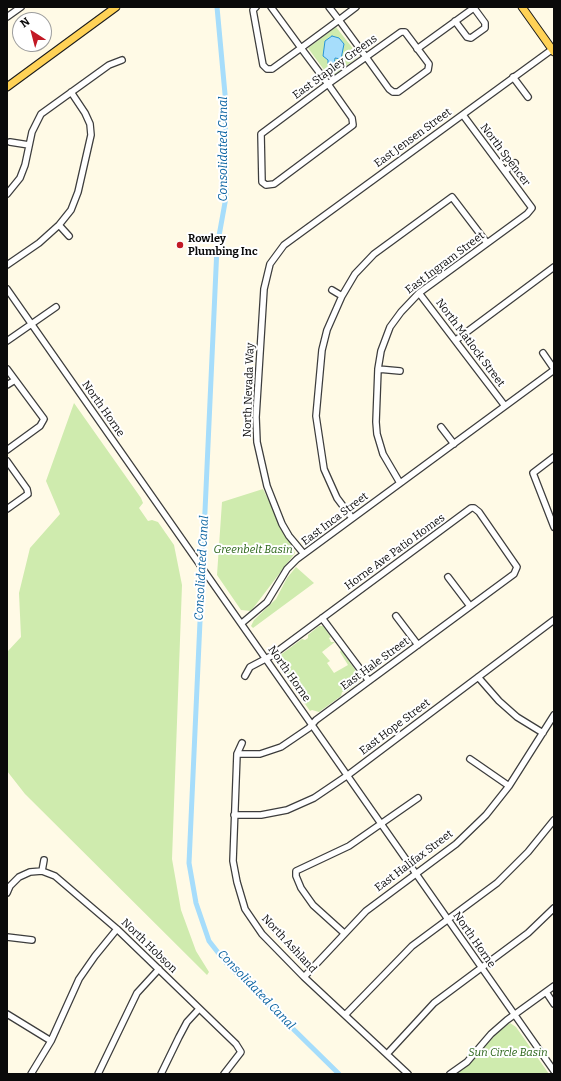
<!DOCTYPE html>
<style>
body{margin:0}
#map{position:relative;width:561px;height:1081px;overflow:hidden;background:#fffae6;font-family:Bitter,serif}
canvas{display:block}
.frame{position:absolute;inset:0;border:8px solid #0a0a0a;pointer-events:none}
.north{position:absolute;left:12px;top:12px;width:40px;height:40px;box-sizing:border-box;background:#fff;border:1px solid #9d9d9d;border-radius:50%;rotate:324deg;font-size:11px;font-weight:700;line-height:16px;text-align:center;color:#0a0a0a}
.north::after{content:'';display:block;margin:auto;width:14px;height:18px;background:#c21925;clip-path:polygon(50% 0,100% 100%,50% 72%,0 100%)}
</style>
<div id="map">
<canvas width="561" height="1081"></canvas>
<div class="frame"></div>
<div class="north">N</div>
</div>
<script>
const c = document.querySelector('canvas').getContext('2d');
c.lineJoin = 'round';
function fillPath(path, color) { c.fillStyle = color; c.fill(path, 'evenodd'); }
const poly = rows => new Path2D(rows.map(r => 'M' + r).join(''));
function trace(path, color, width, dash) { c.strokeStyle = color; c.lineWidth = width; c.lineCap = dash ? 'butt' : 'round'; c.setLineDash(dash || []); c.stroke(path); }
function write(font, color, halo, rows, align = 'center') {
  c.font = font + ' Bitter,serif'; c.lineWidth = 4; c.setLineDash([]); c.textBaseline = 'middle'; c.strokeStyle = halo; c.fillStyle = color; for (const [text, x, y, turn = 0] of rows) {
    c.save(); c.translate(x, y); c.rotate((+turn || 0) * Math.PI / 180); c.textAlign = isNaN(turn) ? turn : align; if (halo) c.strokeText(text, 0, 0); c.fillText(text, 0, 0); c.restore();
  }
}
fillPath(poly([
 [336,27,358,55,358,57,330,78,308,48],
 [74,403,141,498,143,503,139,508,148,521,152,520,158,522,174,545,182,585,172,859,181,910,196,951,209,972,207,975,25,794,7,771,7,656,8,651,21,637,19,593,30,548,60,514,46,481],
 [263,489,295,553,251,611,241,610,217,575,222,502],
 [296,567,314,583,253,628,251,626,254,620,276,599,287,578],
 [319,626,323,626,331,637,329,638,331,642,335,642,322,652,328,659,330,661,327,663,334,673,348,665,340,652,341,650,361,678,360,681,347,691,342,692,341,696,319,712,312,710,310,711,278,665,280,663,279,656,302,639,305,640,308,638,308,635],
 [510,1023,516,1027,549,1074,455,1074,471,1062,498,1032]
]), '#cfebae');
const water = poly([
 [332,36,339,38,344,44,341,59,335,58,334,65,328,64,328,60,323,56,325,41,332,36]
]);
fillPath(water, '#a6ddfb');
trace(water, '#2895d7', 1);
trace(poly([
 [217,7,225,94,226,197,217,247,189,863,196,903,209,941,227,964,339,1074]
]), '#a6ddfb', 5);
const minor = poly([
 [256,7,253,10,263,65,267,69,272,69,301,48,271,7],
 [329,7,339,20,366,57,389,89,393,92,398,92,428,70,429,64,405,32,401,32,366,57,328,84,261,134,262,182,266,185,274,184,353,125,352,118,328,84,301,48,339,20,356,7],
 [7,17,21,7],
 [455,21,467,37,471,38,485,28,485,23,474,8],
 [417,49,475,7],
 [513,77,528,97],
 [10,142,29,145],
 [505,171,515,163],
 [7,194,20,178,25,165,32,132,41,114,109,65,122,60],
 [59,225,69,236],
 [7,265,39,243,59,225,71,210,78,192,91,135,90,124,85,113,71,92],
 [7,289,554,1071],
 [332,290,342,296],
 [419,293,505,406],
 [456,340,554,267],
 [7,341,56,307],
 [543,353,554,369],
 [7,369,44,419,40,426,7,450],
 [378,369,400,371],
 [7,385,15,380],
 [441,427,454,444],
 [554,457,533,473,554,527],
 [7,461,27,489,28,494,7,509],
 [400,483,383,454,377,434,376,422,378,369,381,351,390,327,401,312,419,293,527,214,532,208,463,115],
 [352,518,337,498,324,469,316,416,322,350,327,330,342,296,355,274,374,254,452,197,487,243],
 [304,554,289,536,282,524,267,486,257,442,256,417,264,289,270,264,284,245,554,48],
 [448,577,470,606],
 [396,616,418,645],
 [322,618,369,681],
 [242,623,267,602,287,569,297,559,554,370],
 [478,677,499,701,517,717,543,733],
 [242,743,237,754,233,861,237,882,245,909,262,934,304,977,408,1074],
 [237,754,260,754,281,747,309,728,316,720,514,574,517,567,479,512,474,508,471,508,271,656,250,667,245,676],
 [470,759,509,786],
 [234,815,261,815,287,810,314,798,348,775,554,620],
 [42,871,44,860],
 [7,893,10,886,19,877,30,872,42,871,55,876,117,929,236,1044,241,1052,224,1074],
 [344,933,313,905,301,888,296,876,296,871,349,846,418,798],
 [7,937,32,940],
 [304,977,366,911,456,844,486,815,509,786,554,715],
 [546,992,554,1004],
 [7,1014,51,1041],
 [346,1014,412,946,497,883,528,852,554,820],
 [387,1054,434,1003,528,933,554,908],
 [31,1074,51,1041,79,979,95,956,117,929],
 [98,1074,137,993,159,969],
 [161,1074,179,1037,187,1022,199,1009],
 [450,1074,467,1062,491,1034,507,1020,554,986]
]);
const major = poly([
 [522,7,554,52],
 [7,87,116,7]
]);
trace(minor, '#3d3d3d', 8);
trace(major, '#1b1b1b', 9);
trace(minor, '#fff', 5.5);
trace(major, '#ffd256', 7);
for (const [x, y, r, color] of [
 [180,245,4,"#c21925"]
]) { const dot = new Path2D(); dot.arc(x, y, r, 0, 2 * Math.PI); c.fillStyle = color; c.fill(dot); trace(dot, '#fff', 1.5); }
write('11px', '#0a0a0a', '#fff', [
 ["East Stapley Greens",335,67,-36],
 ["East Jensen Street",413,138,-36],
 ["North Spencer",505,155,53],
 ["East Ingram Street",445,263,-37],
 ["North Matlock Street",470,343,53],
 ["North Nevada Way",249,390,-88],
 ["North Horne",103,409,55],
 ["East Inca Street",335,519,-37],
 ["Horne Ave Patio Homes",395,552,-36],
 ["East Hale Street",375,664,-36],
 ["North Horne",289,674,55],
 ["East Hope Street",395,727,-37],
 ["East Halifax Street",414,861,-37],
 ["North Horne",474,940,55],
 ["North Ashland",289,944,47],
 ["North Hobson",149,946,44]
]);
write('bold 11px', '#0a0a0a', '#fff', [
 ["Rowley",188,239],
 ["Plumbing Inc",188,252]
], 'left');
write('italic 11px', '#296417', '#fff', [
 ["Greenbelt Basin",253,550],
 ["Sun Circle Basin",508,1053]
]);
write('italic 12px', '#0c64a2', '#fff', [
 ["Consolidated Canal",224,149,-90],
 ["Consolidated Canal",202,568,-87],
 ["Consolidated Canal",256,990,46]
]);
</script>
